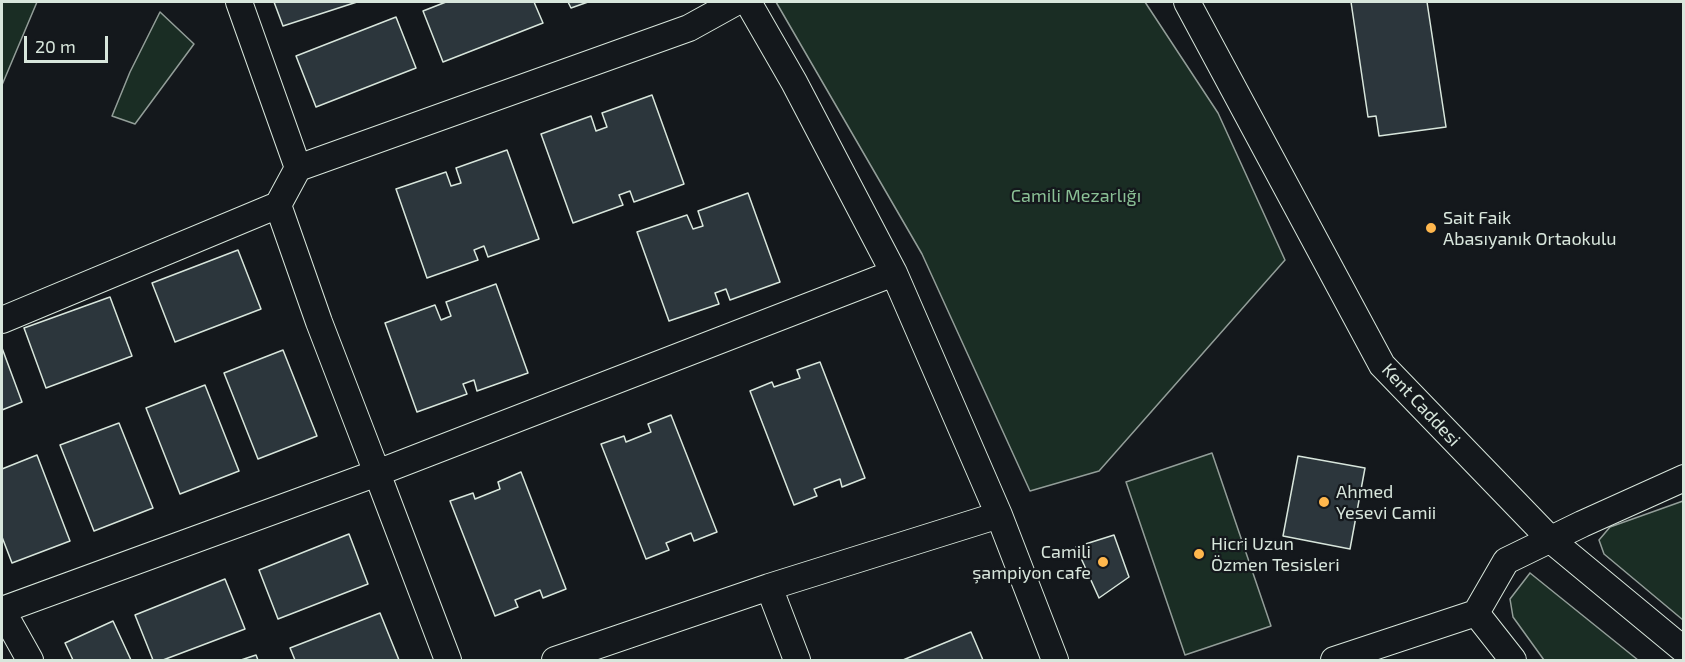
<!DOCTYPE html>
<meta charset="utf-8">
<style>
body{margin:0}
#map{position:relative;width:1685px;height:662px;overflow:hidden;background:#14181c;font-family:"Exo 2",sans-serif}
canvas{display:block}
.frame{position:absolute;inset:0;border:3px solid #d8e6dc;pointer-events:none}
.scale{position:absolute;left:24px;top:36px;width:84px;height:27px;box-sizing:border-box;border:3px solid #d8e6dc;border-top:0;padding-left:8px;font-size:18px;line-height:21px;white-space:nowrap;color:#d8e6dc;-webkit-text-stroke:4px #14181c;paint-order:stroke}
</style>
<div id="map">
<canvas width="1685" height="662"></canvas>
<div class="frame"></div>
<div class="scale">20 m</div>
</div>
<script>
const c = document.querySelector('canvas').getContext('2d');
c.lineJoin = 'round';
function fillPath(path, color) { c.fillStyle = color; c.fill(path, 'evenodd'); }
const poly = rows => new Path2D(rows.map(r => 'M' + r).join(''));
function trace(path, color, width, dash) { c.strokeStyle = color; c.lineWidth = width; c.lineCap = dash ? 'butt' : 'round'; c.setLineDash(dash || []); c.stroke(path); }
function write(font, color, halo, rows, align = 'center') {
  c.font = font + ' "Exo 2",sans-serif'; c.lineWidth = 4.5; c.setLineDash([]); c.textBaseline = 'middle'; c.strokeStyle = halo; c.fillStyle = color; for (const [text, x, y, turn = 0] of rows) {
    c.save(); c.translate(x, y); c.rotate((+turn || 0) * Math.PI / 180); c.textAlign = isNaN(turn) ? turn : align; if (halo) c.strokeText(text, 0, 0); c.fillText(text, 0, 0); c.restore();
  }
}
const green = poly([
 [2,2,37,2,2,85,2,2],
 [776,2,1145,2,1218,113,1285,260,1099,471,1030,491,922,254,776,2],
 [160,12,194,44,135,124,112,116,130,72,160,12],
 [1212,453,1271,626,1185,655,1126,482,1212,453],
 [1683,501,1684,501,1683,620,1604,554,1599,540,1610,527,1683,501],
 [1530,573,1638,660,1544,660,1513,617,1510,599,1530,573]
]);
fillPath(green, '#1a2d24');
trace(green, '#939e99', 1.5);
const building = poly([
 [274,2,357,2,283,26,274,2],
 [446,2,534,2,543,23,443,62,423,11,446,2],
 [568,2,588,2,571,8,568,2],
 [1351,2,1427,2,1446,127,1379,136,1376,116,1368,117,1351,2],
 [396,17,416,68,316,107,296,56,396,17],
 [652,95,684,184,634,202,630,191,619,195,623,205,573,223,541,134,591,116,596,131,607,127,602,113,652,95],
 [507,150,539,239,488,257,484,246,474,250,478,260,427,278,396,189,446,172,451,186,461,183,456,168,507,150],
 [748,193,780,282,730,300,726,289,715,293,719,304,669,321,637,232,687,215,693,229,703,226,698,211,748,193],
 [238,250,261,309,175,342,152,283,238,250],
 [496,284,528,373,477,391,474,380,463,384,467,394,417,412,385,323,435,305,441,320,451,316,446,302,496,284],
 [110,297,132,356,46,388,24,328,110,297],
 [2,348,22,402,2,410,2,348],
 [283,350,317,436,258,459,224,373,283,350],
 [820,362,865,478,842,487,840,479,814,489,817,496,794,505,750,391,772,382,774,387,800,378,797,370,820,362],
 [205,385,239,471,180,494,146,408,205,385],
 [671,415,717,532,694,541,691,533,666,543,669,550,646,559,601,444,624,436,626,442,651,432,648,424,671,415],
 [119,423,153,508,94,531,60,445,119,423],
 [37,455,70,541,12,563,2,537,2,469,37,455],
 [1298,456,1365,468,1350,549,1283,536,1298,456],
 [521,472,566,589,543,598,540,590,515,600,518,607,495,616,450,501,473,493,475,499,500,489,498,482,521,472],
 [349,534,368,584,278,619,259,570,349,534],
 [1114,535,1129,577,1099,598,1076,547,1114,535],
 [225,579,245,629,163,660,153,660,135,615,225,579],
 [380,613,399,660,295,660,290,648,380,613],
 [113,621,131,660,73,660,65,643,113,621],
 [971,632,983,660,903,660,971,632],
 [256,655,258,660,241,660,256,655]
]);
fillPath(building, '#2c363c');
trace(building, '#d8e6dc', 1.5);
const street = poly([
 [748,2,794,82,894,273,999,515,1055,660],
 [1187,2,1382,365,1551,540,1684,650],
 [298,168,689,28,736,2],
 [2,320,278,205],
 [769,587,797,660],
 [1476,613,1513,660],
 [30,660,2,610,377,473,319,322,278,205,298,168,239,2],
 [448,660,377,473,894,273],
 [555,660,769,587,999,515],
 [1334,660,1476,613,1506,561,1582,524,1684,478]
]);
trace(street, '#d8e6dc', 28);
trace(street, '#14181c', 26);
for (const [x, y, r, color] of [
 [1431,228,6,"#ffb74d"],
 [1324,502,6,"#ffb74d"],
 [1199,554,6,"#ffb74d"],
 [1103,562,6,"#ffb74d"]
]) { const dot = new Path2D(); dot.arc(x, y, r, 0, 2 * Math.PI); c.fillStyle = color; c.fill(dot); trace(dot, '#14181c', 2); }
write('18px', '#8ac095', '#14181c', [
 ["Camili Mezarlığı",1076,196]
]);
write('18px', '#d8e6dc', '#14181c', [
 ["Sait Faik",1443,218],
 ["Abasıyanık Ortaokulu",1443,239],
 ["Ahmed",1336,492],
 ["Yesevi Camii",1336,513],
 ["Hicri Uzun",1211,544],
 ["Özmen Tesisleri",1211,565],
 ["Camili",1091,552,"right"],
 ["şampiyon cafe",1091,573,"right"]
], 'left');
write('18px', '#d8e6dc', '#14181c', [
 ["Kent Caddesi",1421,405,47]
]);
</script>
